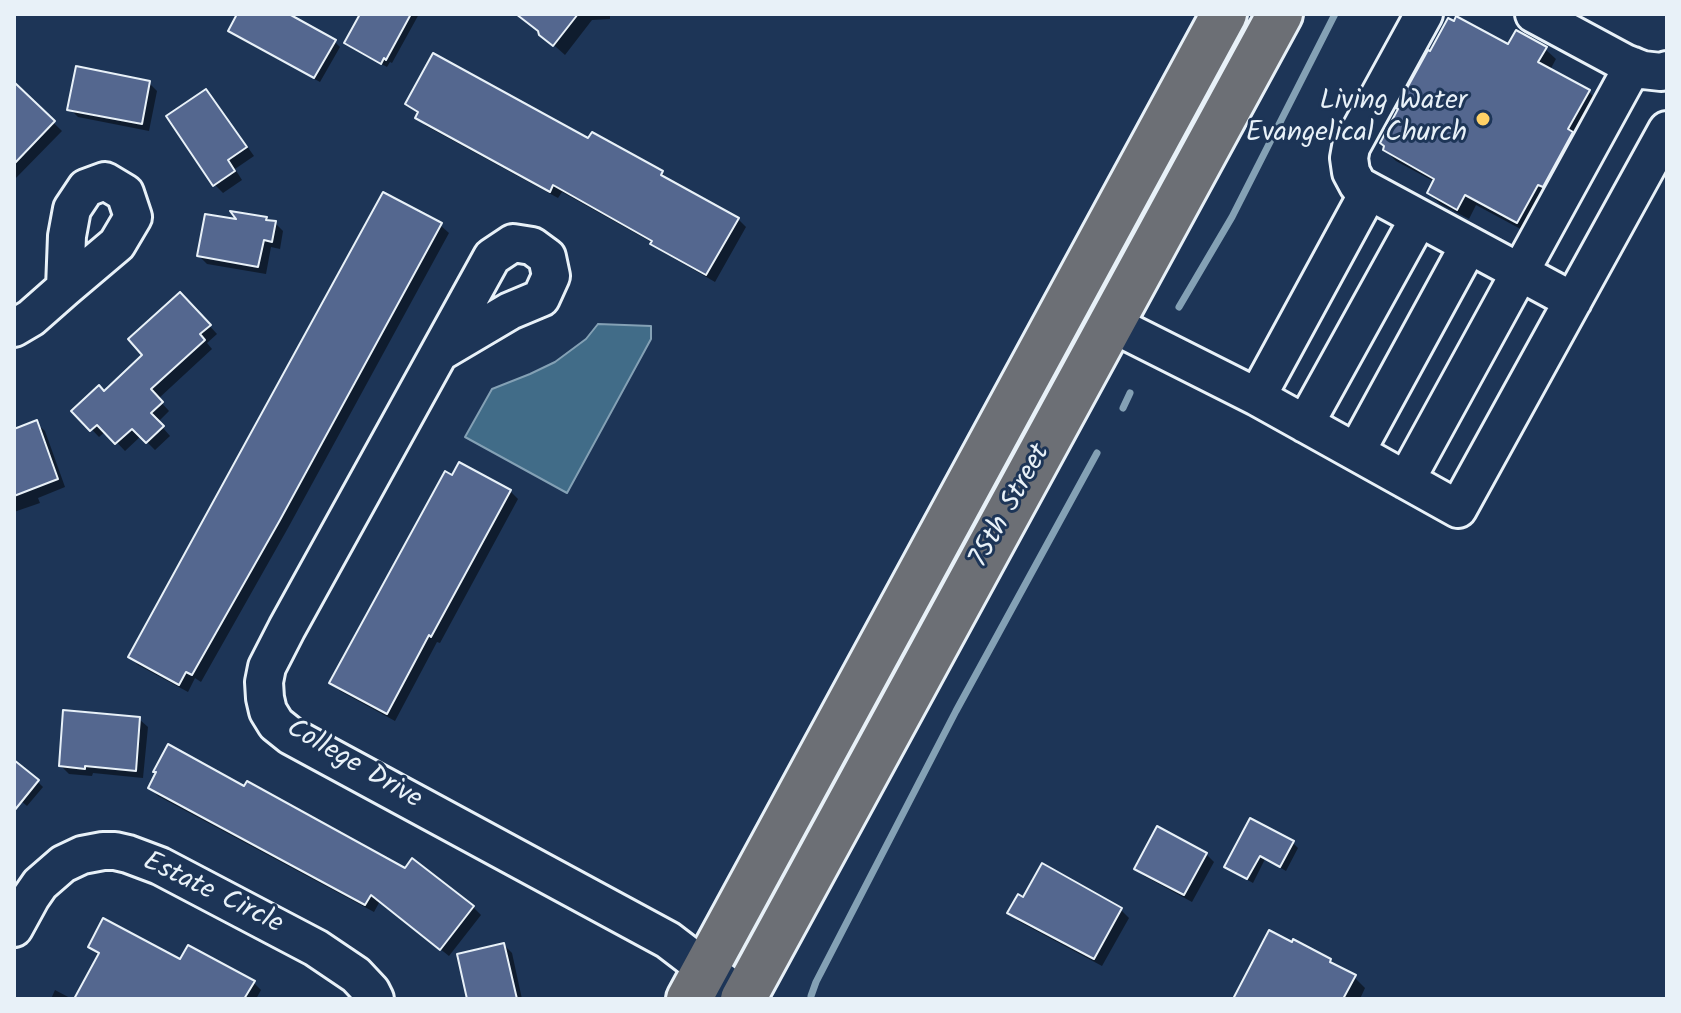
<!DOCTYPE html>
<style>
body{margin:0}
#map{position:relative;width:1681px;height:1013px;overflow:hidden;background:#1d3557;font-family:Kalam,sans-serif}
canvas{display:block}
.frame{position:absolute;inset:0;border:16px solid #e8f1f8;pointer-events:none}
</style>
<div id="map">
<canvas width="1681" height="1013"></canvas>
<div class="frame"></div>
</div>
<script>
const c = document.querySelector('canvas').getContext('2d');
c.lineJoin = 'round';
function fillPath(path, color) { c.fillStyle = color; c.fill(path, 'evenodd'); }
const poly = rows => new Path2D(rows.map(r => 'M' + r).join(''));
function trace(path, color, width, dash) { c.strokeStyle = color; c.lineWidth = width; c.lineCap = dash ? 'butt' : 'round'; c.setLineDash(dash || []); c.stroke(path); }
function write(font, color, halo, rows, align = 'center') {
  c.font = font + ' Kalam,sans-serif'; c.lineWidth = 6; c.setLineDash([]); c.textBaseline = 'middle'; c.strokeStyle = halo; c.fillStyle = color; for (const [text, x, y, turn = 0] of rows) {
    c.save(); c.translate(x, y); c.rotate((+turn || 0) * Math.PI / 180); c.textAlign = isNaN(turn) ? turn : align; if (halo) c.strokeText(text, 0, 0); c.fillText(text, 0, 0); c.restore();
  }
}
fillPath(poly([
 [1241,14,1250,14,1168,187,825,808,923,600]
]), '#587370');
const water = poly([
 [598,324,651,326,651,339,567,493,465,437,492,389,530,374,555,362,586,339,598,324]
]);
fillPath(water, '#416c88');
trace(water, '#84a1b5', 2);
fillPath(poly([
 [239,14,274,14,334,41,340,47,320,82,235,36,230,31],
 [371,14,419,14,392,63,390,62,387,67,352,48,347,43],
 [519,14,610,14,610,19,592,20,565,55],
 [1508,47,1545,49,1556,59,1550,70,1589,92,1600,103,1528,233,1476,205,1469,219,1440,204,1429,193,1435,182,1396,161,1385,150],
 [149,83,157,91,149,131,78,117,70,109],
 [206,92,214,100,254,156,235,169,242,180,223,193,215,185],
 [23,93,62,131,14,180,14,102],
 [407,104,589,141,662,173,670,181,738,219,746,227,715,282,661,251,651,242,562,192,558,198,426,126,418,118,419,114],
 [266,219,269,222,275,223,283,231,280,249,271,247,266,274,207,264,199,256,240,222],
 [440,225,449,233,288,528,201,682,195,678,188,692,138,665,130,657],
 [188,302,217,334,207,343,212,349,158,399,169,411,158,422,170,436,155,450,141,436,125,451,106,431,99,437,74,411,104,393,145,355],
 [36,423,45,431,65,487,38,498,40,503,14,512,14,447],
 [510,491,518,499,440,643,437,642,395,721,340,691,332,683],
 [139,719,148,727,143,778,93,773,92,776,69,774,61,766],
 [169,747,473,907,481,915,449,956,380,901,374,912,158,796,150,788,158,774,155,772],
 [14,770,38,782,43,787,27,806,14,795],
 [1293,843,1298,848,1286,871,1265,859,1253,883,1232,871,1227,866],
 [1206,854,1214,862,1192,902,1144,876,1136,868],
 [1042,866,1121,910,1129,918,1102,966,1018,921,1010,913,1023,899],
 [504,945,512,953,522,999,469,999],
 [90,947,180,962,253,982,261,990,256,999,77,999,98,955],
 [1330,961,1337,968,1354,977,1365,988,1360,999,1239,999],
 [55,990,72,999,51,999]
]), '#0007');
trace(poly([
 [1179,307,1232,217,1335,14],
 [1123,408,1130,393],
 [811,996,816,982,956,711,1097,453]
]), '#84a1b5', 7);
const building = poly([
 [237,14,289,14,336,40,314,78,228,31,237,14],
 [360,14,411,14,386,60,384,58,381,64,344,43,360,14],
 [516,14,578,14,553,46,539,35,538,31,516,14],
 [1456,16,1508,44,1516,30,1547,47,1538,62,1590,90,1568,129,1573,132,1543,187,1538,185,1517,223,1465,195,1457,210,1427,193,1434,179,1383,150,1384,146,1380,143,1398,109,1396,108,1428,50,1430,51,1448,18,1454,21,1456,16],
 [433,53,588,138,592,132,663,171,661,175,739,218,706,275,650,244,652,241,553,185,550,192,415,118,418,112,405,104,433,53],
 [76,66,150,81,142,124,67,110,76,66],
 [14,82,55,121,14,164,14,82],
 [206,89,247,147,228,160,235,171,213,186,166,116,206,89],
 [383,192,442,223,280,520,192,675,186,672,179,685,128,657,383,192],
 [230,211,267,217,266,220,276,221,272,242,264,240,258,267,197,256,205,214,236,219,230,211],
 [180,292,211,325,200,334,205,340,151,389,163,402,151,413,164,426,146,443,132,429,115,444,97,425,90,431,71,411,99,385,104,391,142,355,128,339,180,292],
 [37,420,58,479,14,496,14,429,37,420],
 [459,462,511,490,431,637,429,635,387,714,329,683,445,471,452,475,459,462],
 [63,710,140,717,136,771,85,766,85,769,59,766,63,710],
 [168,744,244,786,247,781,405,868,412,858,474,906,440,950,371,895,365,905,148,788,156,772,153,772,168,744],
 [14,760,39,780,14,811,14,760],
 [1250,818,1294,841,1280,867,1260,856,1247,879,1224,867,1250,818],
 [1157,826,1207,853,1184,895,1134,869,1157,826],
 [1042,863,1122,908,1094,959,1007,913,1018,894,1023,897,1042,863],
 [103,918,180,959,188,945,255,981,244,999,74,999,99,953,88,947,103,918],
 [1269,930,1292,942,1293,939,1331,959,1330,962,1356,975,1343,999,1233,999,1269,930],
 [504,943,517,999,467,999,457,954,504,943]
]);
fillPath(building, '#54678f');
trace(building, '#e8f1f8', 2);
const minor = poly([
 [1424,14,1351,147,1349,158,1351,172,1358,185,1573,301],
 [1534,14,1625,63,1643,70,1661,72,1667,70],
 [1112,324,1257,397,1458,509,1667,130],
 [14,328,31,318,65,288,117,244,133,217,125,193,105,181,86,188,72,209,67,236,65,288],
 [439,353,510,311,541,298,551,276,547,257,532,246,513,243,492,257,439,353,287,628,267,667,264,682,265,698,268,711,276,724,291,736,668,940,745,999],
 [1257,397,1369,191],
 [1305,424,1419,218],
 [1356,452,1469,245],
 [1406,480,1633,66],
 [14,928,31,897,40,884,63,864,82,855,103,851,115,851,128,854,160,866,316,948,356,975,371,991,375,999]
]);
const major = poly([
 [689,999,1224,14],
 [743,999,1280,14]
]);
trace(minor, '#e8f1f8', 42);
trace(major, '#e8f1f8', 50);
trace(minor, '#1d3557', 36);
trace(major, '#6c6f75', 44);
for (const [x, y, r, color] of [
 [1483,119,8,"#ffd166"]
]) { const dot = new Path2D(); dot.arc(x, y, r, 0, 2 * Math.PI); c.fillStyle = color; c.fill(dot); trace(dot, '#1d3557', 3); }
write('28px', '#e8f1f8', '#1d3557', [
 ["Living Water",1467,103],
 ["Evangelical Church",1467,135]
], 'right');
write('28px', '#e8f1f8', '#1d3557', [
 ["75th Street",1012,507,-61],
 ["College Drive",353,766,30],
 ["Estate Circle",212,895,26]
]);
</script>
